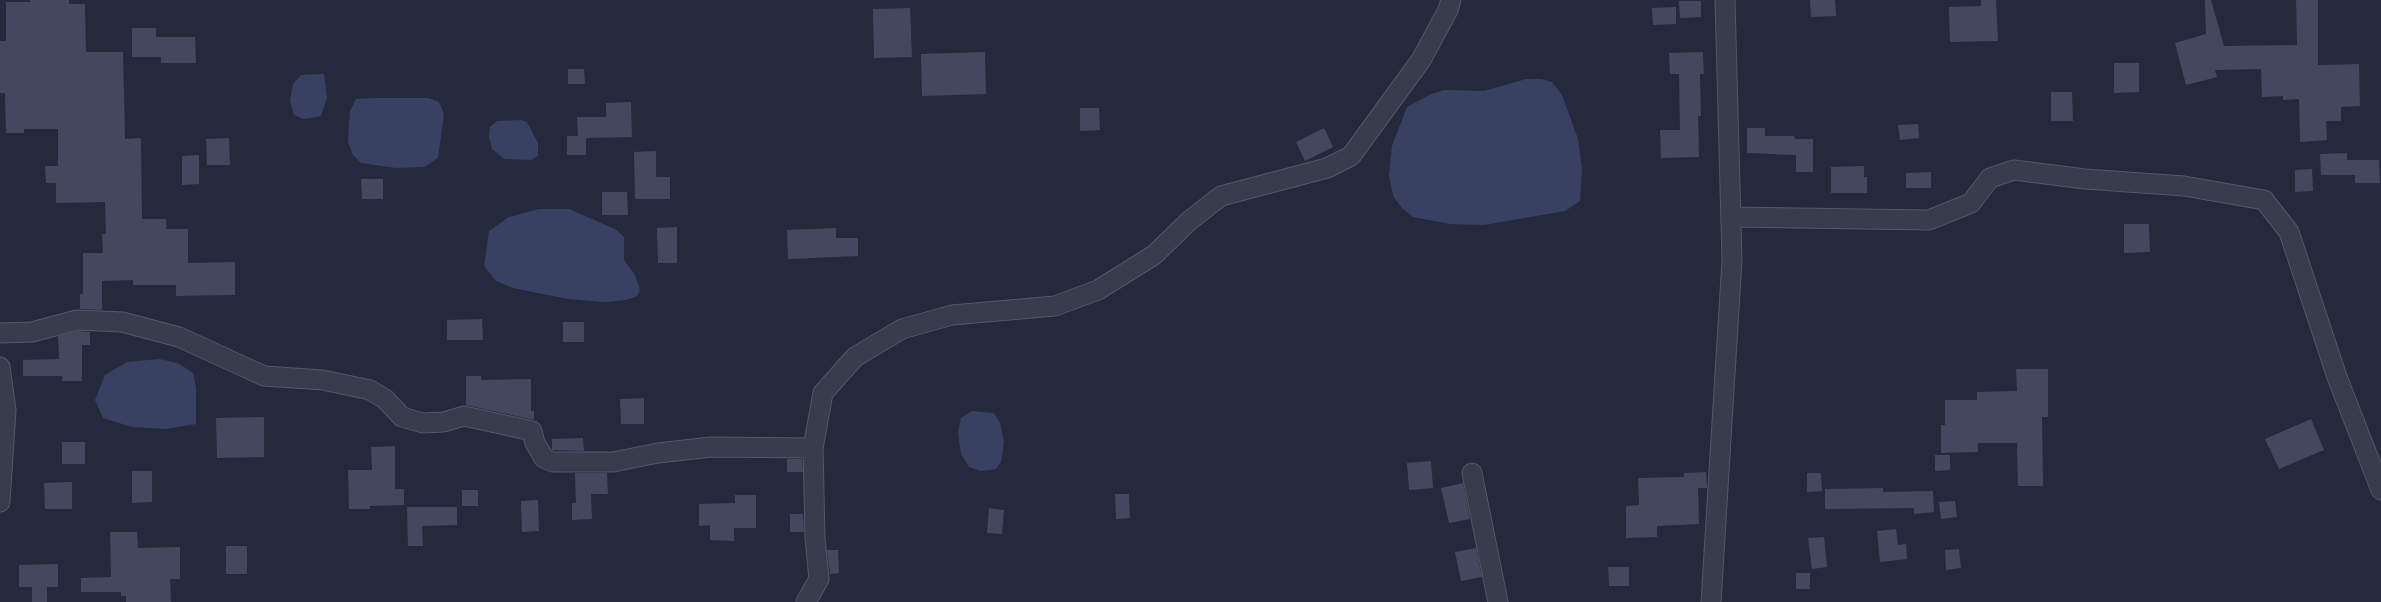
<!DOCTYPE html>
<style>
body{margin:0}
canvas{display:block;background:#24293c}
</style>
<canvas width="2381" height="602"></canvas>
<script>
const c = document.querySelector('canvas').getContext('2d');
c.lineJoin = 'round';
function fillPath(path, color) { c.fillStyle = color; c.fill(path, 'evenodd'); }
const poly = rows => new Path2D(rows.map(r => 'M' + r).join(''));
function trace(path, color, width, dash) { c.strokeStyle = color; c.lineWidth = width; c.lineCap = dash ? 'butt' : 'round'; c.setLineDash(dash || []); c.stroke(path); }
fillPath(poly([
 [324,74,327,98,321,116,304,119,294,115,290,101,293,84,301,75],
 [1526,79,1541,79,1552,82,1562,95,1578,139,1582,168,1580,201,1565,211,1484,225,1450,224,1413,217,1402,208,1393,196,1389,175,1392,146,1407,107,1431,94,1445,90,1484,91],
 [377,98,428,98,439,102,444,114,438,158,424,167,396,168,361,163,353,155,348,142,350,111,356,99],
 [521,120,527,122,538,143,538,156,531,160,504,159,492,149,489,137,490,127,497,121],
 [539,209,569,209,615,229,624,237,624,260,635,275,640,290,637,296,626,300,605,302,568,299,513,288,496,281,484,266,489,231,509,217],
 [159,359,178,363,193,373,196,388,196,424,166,429,132,427,103,418,95,400,105,375,127,362],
 [972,411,994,413,1000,423,1004,442,1001,462,996,469,981,471,969,467,961,454,958,433,961,418]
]), '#394163');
fillPath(poly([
 [30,0,69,0,69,4,85,4,86,52,123,52,125,139,141,138,142,219,166,219,166,229,188,229,188,263,235,262,235,295,176,296,176,285,133,285,133,280,102,281,102,310,80,309,80,294,83,294,83,253,103,253,102,234,106,234,105,202,56,203,56,183,46,183,45,166,58,166,58,129,24,129,24,133,6,133,5,93,0,93,0,41,6,41,6,2,30,2],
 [1810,0,1835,0,1836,16,1811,17],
 [1981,0,1996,0,1998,41,1950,42,1949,7,1981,6],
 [2205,0,2211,0,2224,46,2297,45,2296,0,2318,0,2318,65,2359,64,2360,106,2341,107,2341,121,2326,121,2327,140,2300,142,2299,99,2283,100,2283,96,2262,97,2261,69,2215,70,2217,77,2186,85,2175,43,2206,34],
 [1679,1,1701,1,1701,17,1680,18],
 [1676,7,1676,24,1653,25,1652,8],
 [910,8,912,57,874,58,873,9],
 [132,28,156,28,156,37,195,37,196,63,161,63,161,57,132,57],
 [985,52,986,94,922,96,921,54],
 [1703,52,1704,74,1700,74,1701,116,1698,116,1699,157,1661,158,1660,130,1680,130,1679,74,1670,74,1669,53],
 [2114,63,2139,63,2139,92,2114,93],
 [568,69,584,69,585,84,568,84],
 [2051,92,2072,92,2073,121,2051,121],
 [631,102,632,137,586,138,586,155,567,155,567,136,578,136,577,117,606,117,606,103],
 [1080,108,1099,108,1100,130,1080,131],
 [1918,124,1919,138,1900,140,1898,125],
 [1324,128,1333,147,1305,161,1296,142],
 [1747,128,1765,128,1765,136,1794,136,1795,139,1813,139,1813,172,1796,172,1796,155,1747,153],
 [229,138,230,165,207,165,206,139],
 [656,151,656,177,670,177,670,199,635,199,634,152],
 [2347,153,2347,160,2379,160,2380,183,2355,183,2355,175,2321,175,2320,154],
 [199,155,199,184,182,185,182,156],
 [1864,166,1864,177,1867,177,1867,193,1831,193,1831,167],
 [2312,169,2313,191,2295,192,2295,170],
 [1931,172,1931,188,1906,188,1906,173],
 [361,179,383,179,383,199,362,199],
 [602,192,627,192,628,215,602,215],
 [2124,224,2149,224,2150,252,2124,253],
 [677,227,677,263,658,263,657,228],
 [836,228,836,238,858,238,858,256,788,259,787,230],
 [482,319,483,340,447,340,447,320],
 [563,322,584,322,584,342,563,342],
 [78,331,90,332,90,345,82,345,82,381,62,381,62,376,23,376,23,360,59,359,58,336],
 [2016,369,2048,369,2048,417,2042,417,2043,486,2018,486,2017,443,1978,443,1978,452,1941,453,1941,425,1945,425,1945,400,1977,400,1977,392,2017,391],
 [466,376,481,376,481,380,531,379,531,411,534,411,534,420,466,405],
 [644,398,644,424,621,424,620,399],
 [264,417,264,457,217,458,216,418],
 [2311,419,2324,450,2279,469,2265,439],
 [583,438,584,451,552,450,552,439],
 [62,442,85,442,85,464,62,464],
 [395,446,395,489,404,489,404,505,370,506,370,509,349,509,348,470,372,470,371,447],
 [1935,455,1950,455,1950,470,1935,471],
 [787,459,802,459,803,472,787,472],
 [1431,461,1433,488,1409,490,1407,463],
 [132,471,152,471,152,502,132,503],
 [1706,472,1707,488,1698,488,1699,524,1657,526,1657,537,1626,538,1626,506,1639,505,1638,478,1684,477,1684,473],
 [575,473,607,473,608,494,591,494,592,519,572,520,572,503,576,503],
 [1807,473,1821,473,1822,491,1807,492],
 [72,482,72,509,45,509,44,483],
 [1463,483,1470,519,1449,523,1441,488],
 [1883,488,1883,492,1933,491,1934,512,1914,514,1914,508,1825,509,1825,489],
 [462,490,478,490,478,506,462,506],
 [1115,494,1129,494,1130,518,1116,519],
 [735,495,756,495,756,528,734,528,734,541,710,540,710,525,699,526,699,504,735,503],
 [538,500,539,531,522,532,521,501],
 [1955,501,1957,517,1941,519,1939,502],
 [407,507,457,507,457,525,422,526,423,546,408,546],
 [989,508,1004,510,1002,534,987,533],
 [790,514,803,514,804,532,790,532],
 [1896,529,1898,545,1906,544,1907,559,1880,562,1877,531],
 [110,532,137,532,138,548,180,547,180,579,170,579,171,602,126,602,126,596,121,596,121,592,81,592,81,578,111,577],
 [1824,537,1827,567,1812,569,1808,538],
 [226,546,247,546,247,574,226,574],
 [1476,548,1482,577,1461,581,1455,552],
 [1959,549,1961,568,1946,570,1945,550],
 [827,550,838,550,839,573,830,574],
 [58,564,58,587,47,587,47,602,32,602,32,587,19,587,19,565],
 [1608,567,1629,567,1629,586,1609,586],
 [1796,573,1810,573,1810,589,1796,589]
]), '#43485e');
const street = poly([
 [1731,217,1929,220,1971,203,1990,178,2014,170,2085,179,2184,186,2264,200,2289,232,2337,377,2381,490],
 [0,333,32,332,77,320,122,322,179,337,264,376,323,380,370,390,385,399,402,417,423,423,444,422,464,416,532,431,535,443,544,458,553,462,613,462,658,453,711,447,813,448],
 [0,367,6,410,0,502],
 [1472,473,1498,602],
 [806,602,819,579,815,538,813,448,823,393,855,357,902,329,952,315,1055,306,1098,290,1154,255,1189,221,1221,196,1327,168,1351,156,1421,60,1448,10,1451,0],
 [1711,602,1732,260,1725,0]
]);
trace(street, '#535768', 21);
trace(street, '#383c4d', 19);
</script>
